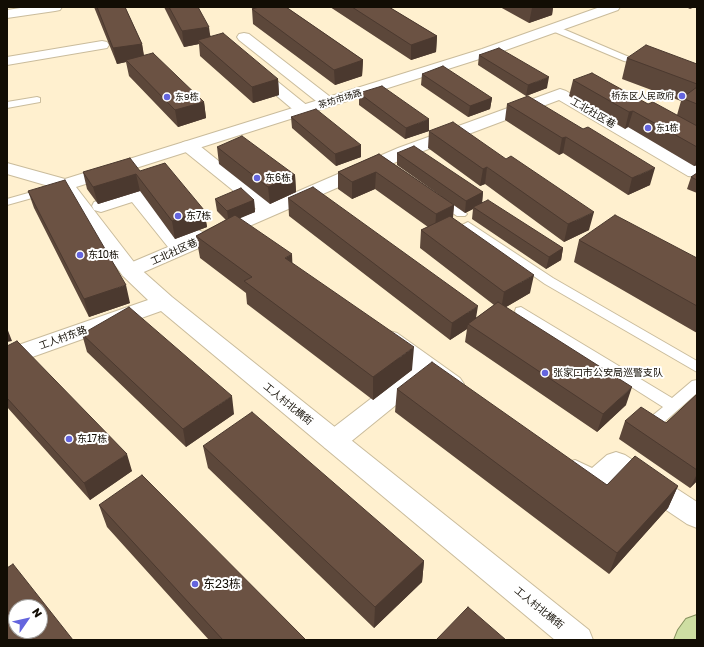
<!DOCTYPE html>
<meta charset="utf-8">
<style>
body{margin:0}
#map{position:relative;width:704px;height:647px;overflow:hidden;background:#fff0cf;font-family:"Golos Text",sans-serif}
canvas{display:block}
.frame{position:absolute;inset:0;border:8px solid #120d04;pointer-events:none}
.north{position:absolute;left:8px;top:599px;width:40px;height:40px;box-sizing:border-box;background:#fff;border:1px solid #a09e9b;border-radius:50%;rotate:56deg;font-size:11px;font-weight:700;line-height:16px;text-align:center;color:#120d04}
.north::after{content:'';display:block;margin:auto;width:14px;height:18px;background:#6465de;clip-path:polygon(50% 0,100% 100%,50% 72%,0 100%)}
</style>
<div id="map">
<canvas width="704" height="647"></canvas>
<div class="frame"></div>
<div class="north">N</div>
</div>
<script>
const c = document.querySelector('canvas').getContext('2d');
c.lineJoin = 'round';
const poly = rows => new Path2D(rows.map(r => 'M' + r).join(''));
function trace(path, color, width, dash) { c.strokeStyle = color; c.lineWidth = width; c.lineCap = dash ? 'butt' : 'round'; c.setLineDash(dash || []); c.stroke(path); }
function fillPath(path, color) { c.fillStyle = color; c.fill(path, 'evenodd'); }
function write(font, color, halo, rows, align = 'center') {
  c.font = font + ' "Golos Text","Noto Sans SC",sans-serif'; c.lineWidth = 4; c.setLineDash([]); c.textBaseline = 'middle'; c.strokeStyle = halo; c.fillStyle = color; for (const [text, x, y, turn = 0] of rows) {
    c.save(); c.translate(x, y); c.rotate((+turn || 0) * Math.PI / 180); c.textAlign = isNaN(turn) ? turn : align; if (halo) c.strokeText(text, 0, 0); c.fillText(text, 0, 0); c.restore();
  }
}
const service = poly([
 [550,26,556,26,629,57,646,60,647,62,643,65,624,61,550,30,550,26],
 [37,97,40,98,40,102,7,108,7,102,37,97],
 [46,188,51,191,50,193,7,205,7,199,46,188],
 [439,196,465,212,467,214,465,216,457,216,435,201,433,199,435,197,439,196],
 [468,222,553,278,697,361,697,372,545,284,464,227,462,225,468,222],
 [521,307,672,398,692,381,697,380,697,393,662,424,657,426,652,424,650,420,652,416,663,407,516,314,515,311,516,308,521,307]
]);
const minor = poly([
 [27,7,62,7,60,10,55,11,7,18,7,10,27,7],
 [244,33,249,34,333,99,335,102,333,105,327,107,321,105,239,40,237,37,239,34,244,33],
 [102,41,107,42,109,45,107,48,7,65,7,57,102,41],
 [257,67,262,69,309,107,311,110,309,113,303,115,297,113,252,75,249,72,252,69,257,67],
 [560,89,566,91,695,165,697,165,697,177,688,176,559,100,410,156,130,278,123,276,120,271,123,266,168,247,132,202,101,212,94,210,92,206,94,202,136,189,143,191,177,234,195,229,203,232,256,209,183,150,180,146,183,142,189,141,195,142,271,203,398,148,560,89],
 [389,331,397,333,460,378,464,384,460,390,452,393,444,390,428,379,343,448,334,451,325,448,321,441,325,434,412,367,381,345,378,339,381,333,389,331],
 [616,452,625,455,697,502,697,528,687,524,617,477,602,491,593,494,584,491,566,479,562,471,566,463,575,460,592,468,607,455,616,452]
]);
const tertiary = poly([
 [600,7,620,7,618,10,492,55,76,187,137,266,172,297,589,630,593,640,555,640,161,311,7,366,7,349,148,300,123,276,59,189,7,174,7,163,65,179,482,49,600,7]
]);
const trunk = poly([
 [697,615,697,640,674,640,678,630,686,619,697,615]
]);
trace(service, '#cabc9c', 2);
trace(minor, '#cabc9c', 2);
trace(tertiary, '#cabc9c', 2);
trace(trunk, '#848f5c', 2);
fillPath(service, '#fff');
fillPath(minor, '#fff');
fillPath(tertiary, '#fff');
fillPath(trunk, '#cedea2');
fillPath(poly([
 [94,7,125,7,142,44,144,55,204,102,206,118,178,127,129,76,126,62,117,64],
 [164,7,198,7,211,37,278,79,279,95,253,103,200,56,199,44,184,47],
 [250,7,286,7,363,60,362,76,335,85,253,24,252,9,253,9],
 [330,7,389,7,437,36,436,52,411,60],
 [500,7,553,7,552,15,529,23],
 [686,7,695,7,690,9],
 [479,55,547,88,526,96,478,65],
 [627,58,697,64,697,165,694,166,628,127,625,129,569,96,573,80,648,104,677,115,681,101,622,79],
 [422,74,492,98,490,109,468,117,421,85],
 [359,93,429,131,405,139,359,105],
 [507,104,583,129,650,185,628,195,563,153,559,155,505,120],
 [291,117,361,145,361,157,336,166,292,128],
 [429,131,589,230,564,242,485,184,480,186,428,148],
 [217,147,295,175,296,192,270,204,219,164],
 [397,153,483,192,482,202,563,248,561,260,546,269,472,219,473,209,465,213,397,165],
 [379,154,454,205,453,218,530,293,506,307,626,405,597,432,465,342,467,329,450,340,289,216,288,198,476,318,494,305,420,248,421,230,428,227,375,189,352,199,338,189,338,172],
 [140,171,204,210,207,227,175,239,140,191,98,204,87,189,83,172],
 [697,173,697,193,687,189,691,177],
 [28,191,130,303,89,317,34,208],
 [215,199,254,200,255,212,239,218,292,263,412,370,373,400,247,304,246,293,200,258,196,236,226,220,217,211],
 [579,240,697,258,697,333,574,262],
 [82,334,234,414,186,447,87,352],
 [7,346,132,471,90,500,7,407],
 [397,389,607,485,678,486,668,508,609,574,395,412],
 [697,394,697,481,690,488,619,439,625,421,666,423],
 [203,446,424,561,422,582,374,628,208,468],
 [99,505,306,640,209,640,107,527]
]), '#5c473a');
fillPath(poly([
 [534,7,553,7,552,15,529,23,532,8],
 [209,27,211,42,198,40,199,44,184,47,182,31],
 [437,36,436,52,411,60,411,45],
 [142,44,144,59,126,60,126,62,117,64,113,48],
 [363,60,362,76,335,85,334,70],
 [549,77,547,88,526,96,528,85],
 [278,79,279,95,253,103,252,87],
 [492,98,490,109,468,117,470,106],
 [204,102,206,118,178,127,175,110],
 [633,111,628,127,625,129,629,112],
 [429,119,429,131,405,139,406,128],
 [566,137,563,153,559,155,562,138],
 [361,145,361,157,336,166,335,154],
 [697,158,697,165,694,166],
 [487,167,485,184,480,186,483,169],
 [655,168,650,185,628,195,632,178],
 [376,172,375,189,352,199,352,182],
 [136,174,140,191,98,204,93,187],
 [295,175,296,192,270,204,268,187],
 [483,192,482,204,473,207,473,209,465,213,466,201],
 [254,200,255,212,229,223,227,211],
 [454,205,452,223,435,232,436,214],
 [204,210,207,227,175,239,172,221],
 [594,212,589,230,564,242,568,224],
 [563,248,561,260,546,269,549,257],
 [292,254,293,277,285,258],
 [534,275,530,293,501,310,504,292],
 [126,285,130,303,89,317,84,299],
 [478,306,475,324,468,324,467,329,450,340,452,323],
 [7,328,12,341,7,342],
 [414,347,412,370,373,400,373,377],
 [632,387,626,405,597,432,603,414],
 [232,396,234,414,186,447,183,429],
 [127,454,132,471,90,500,84,483],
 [697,474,697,481,690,488],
 [678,486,668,508,609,574,617,553],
 [424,561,422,582,374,628,375,607]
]), '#4b392f');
const building = poly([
 [97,7,125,7,142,44,113,48,97,7],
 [169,7,198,7,209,27,182,31,169,7],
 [259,7,286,7,363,60,334,70,252,9,259,7],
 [352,7,389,7,437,36,411,45,352,7],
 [223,33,278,79,252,87,198,40,223,33],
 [646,45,697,64,697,84,627,58,646,45],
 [499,48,549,77,528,85,479,55,499,48],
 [153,53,204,102,175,110,126,60,153,53],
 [443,66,492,98,470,106,422,74,443,66],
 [592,73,648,104,653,102,697,126,697,147,633,111,629,112,573,80,592,73],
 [382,86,429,119,406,128,359,93,382,86],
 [697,87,697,104,682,98,697,87],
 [528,96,583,129,588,127,655,168,632,178,566,137,562,138,507,104,528,96],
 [316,109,361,145,335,154,291,117,316,109],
 [453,122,506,159,511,156,594,212,568,224,487,167,483,169,429,131,453,122],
 [242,136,295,175,268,187,217,147,242,136],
 [414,146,483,192,466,201,397,153,414,146],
 [379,154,454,205,436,214,376,172,352,182,338,172,379,154],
 [130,158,140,171,165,163,204,210,172,221,136,174,93,187,83,172,130,158],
 [697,173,697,180,691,177,697,173],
 [65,180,126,285,84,299,28,191,65,180],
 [313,187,478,306,452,323,288,198,313,187],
 [241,188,254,200,227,211,215,199,241,188],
 [488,200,563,248,549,257,473,207,488,200],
 [235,215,292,254,285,258,414,347,373,377,244,281,252,277,196,236,235,215],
 [615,215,697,258,697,306,579,240,615,215],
 [450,216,534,275,504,292,421,230,450,216],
 [498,302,632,387,603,414,468,324,498,302],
 [129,307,232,396,183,429,82,334,129,307],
 [17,341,127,454,84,483,7,398,7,346,17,341],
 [432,362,607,485,635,456,678,486,617,553,397,389,432,362],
 [697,394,697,470,625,421,641,407,666,423,697,394],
 [252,412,424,561,375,607,203,446,252,412],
 [142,475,306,640,223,640,99,505,142,475],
 [13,564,73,640,7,640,7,568,13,564],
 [16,607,40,607,40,631,16,631,16,607],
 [468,607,506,640,436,640,468,607]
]);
fillPath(building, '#6b5243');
trace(building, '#4b392f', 1);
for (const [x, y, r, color] of [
 [682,96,4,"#6465de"],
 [167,97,4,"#6465de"],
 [648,128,4,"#6465de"],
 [257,178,4,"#6465de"],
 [178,216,4,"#6465de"],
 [80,255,4,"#6465de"],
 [545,373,4,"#6465de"],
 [69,439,4,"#6465de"],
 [195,584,4,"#6465de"]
]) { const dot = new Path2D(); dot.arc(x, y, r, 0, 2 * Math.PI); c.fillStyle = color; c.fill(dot); trace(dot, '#fff', 1.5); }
write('9px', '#120d04', '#fff', [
 ["桥东区人民政府",674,96,"right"],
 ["东9栋",175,97],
 ["东1栋",656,128]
], 'left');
write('9px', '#120d04', '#fff', [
 ["茶坊市场路",340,99,-17]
]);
write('10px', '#120d04', '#fff', [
 ["工北社区巷",593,113,30],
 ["工北社区巷",174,252,-24],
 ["工人村东路",63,338,-20],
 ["工人村北横街",288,404,39],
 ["工人村北横街",539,608,39]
]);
write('10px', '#120d04', '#fff', [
 ["东6栋",265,178],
 ["东7栋",186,216],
 ["东10栋",88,255],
 ["张家口市公安局巡警支队",553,373],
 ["东17栋",77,439]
], 'left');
write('12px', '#120d04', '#fff', [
 ["东23栋",203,584]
], 'left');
</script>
